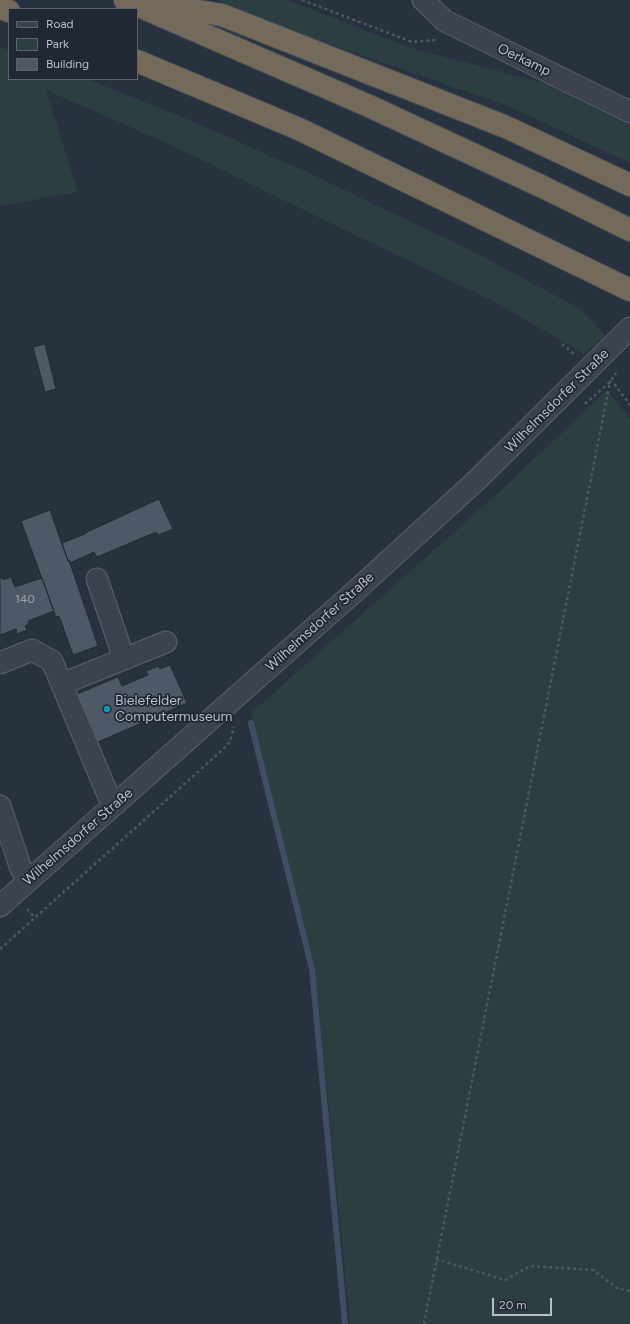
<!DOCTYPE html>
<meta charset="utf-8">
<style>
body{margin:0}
#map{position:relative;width:630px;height:1324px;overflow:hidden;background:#28313e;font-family:Figtree,sans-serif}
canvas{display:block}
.legend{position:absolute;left:8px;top:8px;width:130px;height:72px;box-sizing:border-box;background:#212833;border:1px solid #5e646f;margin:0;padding:5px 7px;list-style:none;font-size:12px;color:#b9bec9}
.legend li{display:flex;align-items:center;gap:8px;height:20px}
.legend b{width:20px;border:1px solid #5e646f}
.scale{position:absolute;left:492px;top:1298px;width:60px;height:18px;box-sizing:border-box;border:2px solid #b9bec9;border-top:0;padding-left:5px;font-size:12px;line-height:14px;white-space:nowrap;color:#b9bec9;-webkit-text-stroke:3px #212833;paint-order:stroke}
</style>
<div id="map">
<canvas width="630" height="1324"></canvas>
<ul class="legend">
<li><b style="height:5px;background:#3c434e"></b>Road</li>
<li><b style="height:11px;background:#2b3e40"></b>Park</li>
<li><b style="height:11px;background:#4f5866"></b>Building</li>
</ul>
<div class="scale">20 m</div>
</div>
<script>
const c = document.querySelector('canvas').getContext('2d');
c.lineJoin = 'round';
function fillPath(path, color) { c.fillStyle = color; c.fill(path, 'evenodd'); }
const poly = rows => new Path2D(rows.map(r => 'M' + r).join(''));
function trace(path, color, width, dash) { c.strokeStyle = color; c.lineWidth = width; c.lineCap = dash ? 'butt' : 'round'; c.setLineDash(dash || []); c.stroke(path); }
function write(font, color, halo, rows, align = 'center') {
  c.font = font + ' Figtree,sans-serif'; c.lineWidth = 3.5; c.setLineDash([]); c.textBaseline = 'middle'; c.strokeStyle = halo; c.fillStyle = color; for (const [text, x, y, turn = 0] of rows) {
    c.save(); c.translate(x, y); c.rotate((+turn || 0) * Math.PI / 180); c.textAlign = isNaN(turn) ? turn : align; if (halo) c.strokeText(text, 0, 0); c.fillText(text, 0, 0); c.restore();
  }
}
fillPath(poly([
 [218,0,288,0,408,47,547,84,630,125,630,163,508,106,309,37],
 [0,47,9,50,9,79,87,79,194,122,311,174,472,251,579,308,605,335,584,354,497,303,320,218,169,144,46,90,78,192,0,206],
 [607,390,630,419,630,1324,350,1324,315,969,251,713,498,493]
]), '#2b3e40');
trace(poly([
 [251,723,312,969,345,1324]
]), '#404e65', 6);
const building = poly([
 [45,344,56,389,45,392,33,347,45,344],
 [159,499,173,529,158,535,156,532,97,557,94,552,70,563,70,561,68,561,62,543,85,534,85,533,159,499],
 [50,510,68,561,70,561,70,563,98,646,73,655,59,616,56,617,21,521,50,510],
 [2,577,3,580,11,577,15,587,42,578,54,611,28,621,29,624,25,626,27,630,17,634,16,629,0,635,0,578,2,577],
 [170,665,187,703,98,742,77,694,118,677,122,686,148,675,146,671,159,666,160,669,170,665]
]);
fillPath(building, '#4f5866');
trace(building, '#232a35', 1);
const minor = poly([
 [423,0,445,21,630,112],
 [97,579,124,659],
 [0,663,32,650,52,661,108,795,116,804],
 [62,684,166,642],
 [0,806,21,869,30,879],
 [0,906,351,595,479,478,630,328]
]);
const highway = poly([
 [125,0,369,106,543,187,630,230],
 [155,4,222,15,506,127,630,185],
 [0,8,9,11],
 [137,61,299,129,630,290]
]);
trace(minor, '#5a616c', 23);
trace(highway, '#474e59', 24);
trace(poly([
 [302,0,412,42,436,40],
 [562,344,575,355],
 [609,381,615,385,630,405],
 [585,404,610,382,616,373],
 [27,909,35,918],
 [0,949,219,753,230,742,234,727],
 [436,1259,505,1280,530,1266,593,1270,617,1288,630,1291],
 [424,1324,610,382]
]), '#4a5b5e', 2.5, [3, 3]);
trace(minor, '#3c434e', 21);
trace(highway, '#736a5a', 22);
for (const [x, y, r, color] of [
 [107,709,4,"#0f9aa8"]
]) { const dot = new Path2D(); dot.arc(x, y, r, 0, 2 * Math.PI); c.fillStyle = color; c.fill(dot); trace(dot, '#212833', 1.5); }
write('12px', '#9ea4b0', null, [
 ["140",25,599]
]);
write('14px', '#b9bec9', '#212833', [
 ["Oerkamp",524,60,26],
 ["Wilhelmsdorfer Straße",557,401,-45],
 ["Wilhelmsdorfer Straße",320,622,-42],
 ["Wilhelmsdorfer Straße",78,837,-41]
]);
write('14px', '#b9bec9', '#212833', [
 ["Bielefelder",115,701],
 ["Computermuseum",115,717]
], 'left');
</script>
